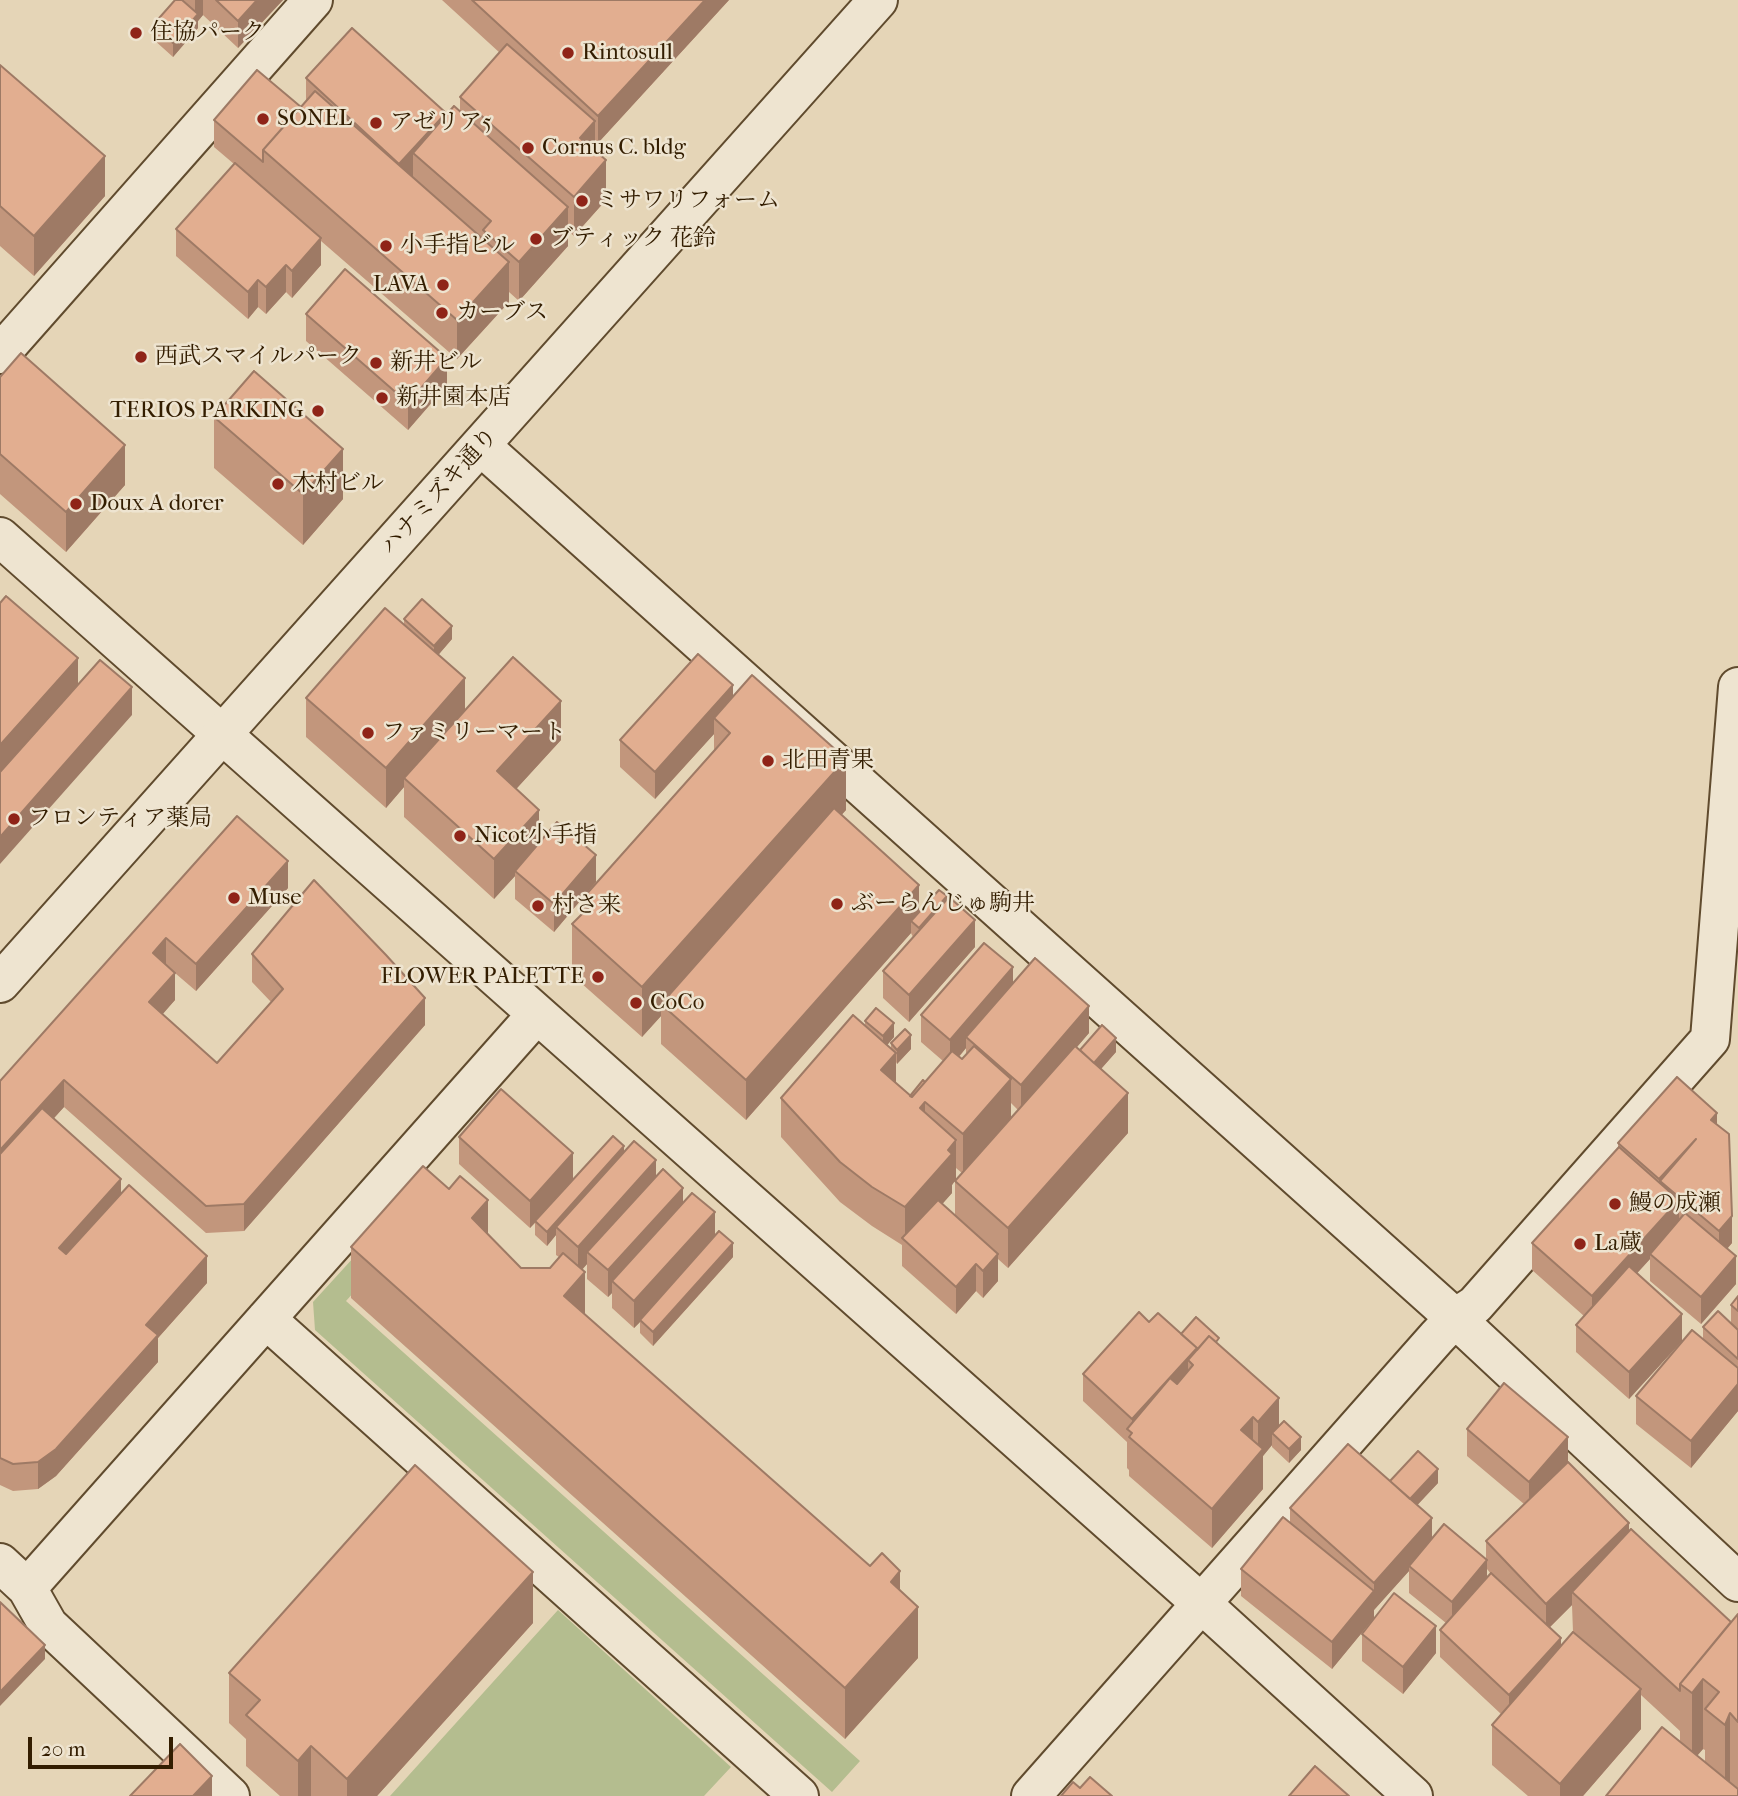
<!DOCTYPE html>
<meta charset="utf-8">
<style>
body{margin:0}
#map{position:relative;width:1738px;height:1796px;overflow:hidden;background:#e5d5b7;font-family:"IM FELL French Canon",serif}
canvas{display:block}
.scale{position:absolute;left:28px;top:1737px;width:145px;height:32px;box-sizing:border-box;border:4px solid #331d00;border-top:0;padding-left:9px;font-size:21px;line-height:24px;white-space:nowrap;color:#331d00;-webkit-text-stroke:5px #eee4d0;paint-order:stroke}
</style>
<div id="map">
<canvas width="1738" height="1796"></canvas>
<div class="scale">20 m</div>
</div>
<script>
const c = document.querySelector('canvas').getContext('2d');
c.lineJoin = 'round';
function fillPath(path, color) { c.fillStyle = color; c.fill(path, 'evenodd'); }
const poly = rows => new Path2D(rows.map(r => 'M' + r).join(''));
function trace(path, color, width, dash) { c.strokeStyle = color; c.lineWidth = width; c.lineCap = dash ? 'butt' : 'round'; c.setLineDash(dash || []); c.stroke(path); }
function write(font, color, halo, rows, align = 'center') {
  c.font = font + ' "IM FELL French Canon","Noto Serif JP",serif'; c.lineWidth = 5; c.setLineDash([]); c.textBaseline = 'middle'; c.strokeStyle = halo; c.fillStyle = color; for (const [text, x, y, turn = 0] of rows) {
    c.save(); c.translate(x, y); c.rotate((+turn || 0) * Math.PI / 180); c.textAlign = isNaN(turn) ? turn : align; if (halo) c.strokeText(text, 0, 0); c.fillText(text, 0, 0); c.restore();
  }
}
fillPath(poly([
 [417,1188,434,1203,346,1301,860,1761,832,1792,315,1330,313,1302],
 [558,1610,731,1767,704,1796,390,1796]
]), '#b4bd8f');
const minor = poly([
 [0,354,313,0],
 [481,446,1455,1318,1738,1582],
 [0,537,1202,1604,1413,1796],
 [266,1319,799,1796],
 [0,1563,27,1588,537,1014],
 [27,1588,48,1625,230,1796],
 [1031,1796,1437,1337,1455,1318,1475,1305,1710,1039,1738,687]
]);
const tertiary = poly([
 [0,983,878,0]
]);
trace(minor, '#604b2e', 42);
trace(tertiary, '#604b2e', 42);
trace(minor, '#eee4d0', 38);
trace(tertiary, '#eee4d0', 38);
fillPath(poly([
 [175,0,283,0,238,48,203,15,198,21,198,28,173,57,153,39,153,25],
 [442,0,729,0,598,143,595,140,595,151,606,200,574,236,568,231,568,246,519,301,509,292,509,302,457,359,321,241,321,265,292,298,286,292,266,314,258,307,248,319,176,256,176,229,234,164,214,147,214,120,301,107,306,101,306,78,446,116,460,111,460,97,500,53],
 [0,65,105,196,34,276,0,246],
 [306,314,447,385,408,430,306,341],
 [0,377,125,485,66,552,0,494],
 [214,417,343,499,303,545,214,468],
 [404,619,452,639,438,655,465,710,561,740,516,789,539,843,596,882,554,932,515,899,515,876,494,899,404,817,404,787,386,808,306,737,306,698,404,624],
 [733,696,846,810,841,815,919,912,947,898,975,947,909,1022,883,998,883,971,913,937,911,933,746,1120,661,1044,661,1016,642,1037,572,975,572,924,583,913,583,898,714,752,714,734,655,799,620,767,620,740],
 [237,816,288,888,196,991,175,973,175,1000,162,1014,217,1063,271,1002,252,982,252,954,425,1025,244,1231,206,1233,64,1107,54,1118,121,1193,207,1283,158,1338,158,1362,56,1476,38,1489,13,1491,0,1485,0,1081],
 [1013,983,1089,1033,1077,1047,1080,1050,1116,1052,1101,1069,1128,1133,1008,1268,998,1259,998,1281,983,1298,976,1291,956,1314,902,1266,902,1245,872,1226,840,1202,781,1137,781,1098,865,1026,865,1021,894,1037,887,1045,891,1049,891,1043,911,1049,897,1064,896,1062,896,1083,910,1096,925,1082,943,1061,921,1042,921,1015],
 [966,1048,966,1054,962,1059,959,1057],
 [1011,1103,1018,1110,1011,1118],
 [956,1168,962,1173,956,1179],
 [955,1181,955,1215,942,1204,952,1193,952,1185],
 [1717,1125,1732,1243,1727,1249,1736,1284,1701,1324,1650,1281,1650,1259,1637,1273,1682,1341,1629,1399,1576,1352,1576,1325,1584,1316,1532,1270,1532,1243,1618,1147,1618,1143],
 [459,1137,573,1180,624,1152,656,1177,683,1203,733,1257,653,1346,640,1333,640,1322,634,1328,612,1308,612,1293,608,1297,587,1279,587,1264,582,1270,585,1315,870,1566,900,1591,918,1658,845,1739,351,1298,351,1247,488,1234,521,1268,550,1268,559,1257,556,1255,556,1235,547,1246,535,1235,535,1223,530,1228,459,1164],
 [1738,1296,1738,1411,1691,1468,1636,1424,1636,1396,1703,1339,1703,1327,1731,1324,1731,1305],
 [1149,1322,1181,1334,1219,1345,1279,1426,1301,1450,1289,1463,1272,1447,1272,1445,1263,1456,1263,1489,1212,1548,1129,1476,1129,1470,1127,1468,1127,1442,1083,1401,1083,1374],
 [1467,1429,1568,1462,1629,1532,1731,1622,1738,1614,1738,1796,1680,1741,1680,1731,1641,1695,1641,1729,1583,1796,1528,1796,1492,1765,1492,1725,1501,1714,1440,1657,1440,1630,1446,1623,1409,1593,1409,1571,1374,1610,1374,1618,1332,1669,1241,1596,1241,1569,1290,1523,1290,1508,1390,1481,1438,1483,1417,1505,1432,1539,1486,1559,1486,1541,1524,1504,1467,1456],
 [1487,1569,1491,1574,1487,1579],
 [1572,1605,1573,1632,1561,1646,1550,1627],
 [1703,1749,1705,1750,1705,1761,1697,1755],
 [533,1623,377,1796,280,1796,246,1766,246,1739,229,1723,229,1673],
 [1362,1634,1436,1653,1403,1694,1362,1661]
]), '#c2967c');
fillPath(poly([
 [195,0,203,0,203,15,198,21,198,28,173,57,173,43,195,18],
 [257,0,283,0,238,48,238,21],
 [705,0,729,0,598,143,598,116],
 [446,113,446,140,413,153,413,176,399,191,399,164],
 [595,121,595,160,580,138],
 [105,156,105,196,34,276,34,236],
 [606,160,606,200,574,236,574,197],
 [568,207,568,246,519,301,519,262],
 [321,238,321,265,292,298,292,271],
 [509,262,509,302,457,359,457,320],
 [286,265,286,292,266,314,266,287],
 [258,280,258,307,248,319,248,292],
 [447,358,447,385,408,430,408,403],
 [125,445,125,485,66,552,66,512],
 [343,449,343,499,303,545,303,494],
 [452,626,452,639,434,660,434,646],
 [78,658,78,698,0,784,0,745],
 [465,678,465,718,404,778,404,787,386,808,386,768],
 [733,685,733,712,714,718,714,734,655,799,655,772],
 [132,687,132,715,0,864,0,837],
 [561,701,561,740,497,810,497,771],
 [846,759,846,810,667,1010,661,1004,661,1016,642,1037,642,987],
 [539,810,539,849,515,871,515,876,494,899,494,859],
 [596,855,596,882,554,932,554,904],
 [288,861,288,888,196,991,196,964],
 [919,885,919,924,911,921,911,933,746,1120,746,1080],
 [975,920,975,947,909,1022,909,995],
 [166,938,166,965,153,953],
 [1013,967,1013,994,966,1037,966,1048,950,1067,950,1040],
 [175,973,175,1000,149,1030,149,1002],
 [425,998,425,1025,244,1231,244,1204],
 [1089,1006,1089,1033,1021,1112,1021,1085],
 [894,1023,894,1037,883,1050,883,1036],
 [911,1035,911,1049,897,1064,897,1050],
 [1116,1038,1116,1052,1093,1078,1093,1064],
 [896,1053,896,1092,881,1070],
 [1011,1079,1011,1118,963,1174,963,1134],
 [64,1080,64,1107,0,1178,0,1150],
 [1128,1093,1128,1133,1008,1268,1008,1228],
 [925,1102,925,1141,920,1108],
 [1717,1113,1717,1140,1711,1120],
 [1696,1139,1660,1181,1660,1205,1659,1206,1659,1179],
 [956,1140,956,1179,952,1185,952,1193,908,1243,905,1241,905,1207],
 [624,1146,624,1160,556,1227,556,1235,547,1246,547,1232],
 [573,1153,573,1180,530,1228,530,1201],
 [656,1160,656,1187,587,1252,587,1264,578,1274,578,1247],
 [121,1179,121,1206,59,1275,59,1248],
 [683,1188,683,1215,612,1281,612,1293,608,1297,608,1270],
 [488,1200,488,1251,472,1218],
 [1679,1200,1679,1227,1650,1254,1650,1259,1592,1323,1592,1296],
 [715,1212,715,1239,640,1320,640,1322,634,1328,634,1301],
 [1732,1216,1732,1243,1719,1258,1719,1231],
 [733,1243,733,1257,653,1346,653,1332],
 [998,1254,998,1281,983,1298,983,1271],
 [207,1256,207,1283,158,1338,158,1362,56,1476,38,1489,38,1462,146,1325],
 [1736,1256,1736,1284,1701,1324,1701,1297],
 [976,1264,976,1291,956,1314,956,1287],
 [585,1272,585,1323,564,1296],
 [1682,1314,1682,1341,1629,1399,1629,1372],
 [1197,1348,1193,1365,1188,1360,1188,1385,1132,1433,1132,1419],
 [1738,1384,1738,1411,1691,1468,1691,1441],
 [1279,1398,1279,1437,1272,1433,1272,1445,1263,1456,1263,1489,1212,1548,1212,1509,1258,1455,1258,1422],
 [1253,1417,1253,1456,1241,1430],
 [1301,1437,1301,1450,1289,1463,1289,1449],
 [1568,1437,1568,1464,1529,1509,1529,1482],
 [1438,1469,1438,1483,1410,1513,1410,1499],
 [1432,1518,1432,1545,1409,1566,1409,1571,1374,1610,1374,1583],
 [1629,1523,1629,1550,1572,1592,1572,1605,1546,1631,1546,1604],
 [1487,1560,1487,1587,1452,1629,1452,1602],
 [900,1571,900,1622,891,1582],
 [533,1572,533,1623,377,1796,347,1796,347,1779],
 [1374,1591,1374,1618,1332,1669,1332,1642],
 [918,1607,918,1658,845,1739,845,1688],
 [1436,1626,1436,1653,1403,1694,1403,1667],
 [1561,1638,1561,1665,1509,1722,1509,1695],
 [45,1645,45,1659,0,1706,0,1692],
 [1703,1679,1703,1749,1692,1762,1692,1693],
 [1641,1689,1641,1729,1583,1796,1560,1796,1560,1784],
 [1730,1713,1730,1783,1725,1795,1725,1725],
 [311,1746,311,1796,298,1796,298,1761],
 [212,1776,212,1796,193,1796]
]), '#9e7a65');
const building = poly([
 [175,0,182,0,198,14,173,43,153,25,175,0],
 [216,0,257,0,238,21,216,0],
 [472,0,705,0,598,116,472,0],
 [352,28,446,113,399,164,306,78,352,28],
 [507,44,595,121,580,138,606,160,574,197,460,97,507,44],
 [0,65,105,156,34,236,0,206,0,65],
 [257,70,301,107,263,150,263,162,214,120,257,70],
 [315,91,509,262,457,320,263,150,315,91],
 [454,106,568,207,519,262,483,230,491,221,413,153,454,106],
 [235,163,321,238,292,271,286,265,266,287,258,280,248,292,176,229,235,163],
 [345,269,447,358,408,403,306,314,345,269],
 [21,353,125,445,66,512,0,454,0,377,21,353],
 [254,371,343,449,303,494,214,417,254,371],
 [6,596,78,658,0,745,0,603,6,596],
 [422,599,452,626,434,646,404,619,422,599],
 [385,608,465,678,386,768,306,698,385,608],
 [698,654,733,685,655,772,620,740,698,654],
 [513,657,561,701,497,771,539,810,494,859,404,778,513,657],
 [100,660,132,687,0,837,0,772,100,660],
 [752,675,846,759,642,987,572,924,591,905,583,898,730,733,714,718,752,675],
 [834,808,919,885,746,1080,661,1004,834,808],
 [237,816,288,861,196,964,166,938,153,953,175,973,149,1002,217,1063,283,989,252,954,314,880,386,955,425,998,244,1204,206,1206,64,1080,0,1150,0,1081,237,816],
 [557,822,596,855,554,904,515,871,557,822],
 [939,890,947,896,919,928,911,921,939,890],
 [949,897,975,920,909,995,883,971,949,897],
 [984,943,1013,967,950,1040,921,1015,984,943],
 [1035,958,1089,1006,1021,1085,966,1037,1035,958],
 [876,1008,894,1023,883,1036,865,1021,876,1008],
 [853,1015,896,1053,881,1070,912,1097,952,1051,962,1059,974,1046,1011,1079,963,1134,925,1102,920,1108,956,1140,948,1150,952,1154,905,1207,872,1187,840,1162,781,1098,853,1015],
 [1102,1025,1116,1038,1094,1063,1080,1050,1102,1025],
 [905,1029,911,1035,897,1050,891,1043,905,1029],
 [1075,1046,1128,1093,1008,1228,955,1181,1075,1046],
 [1677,1077,1717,1113,1711,1120,1729,1134,1732,1216,1719,1231,1660,1181,1696,1139,1659,1179,1618,1143,1677,1077],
 [923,1080,925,1082,912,1097,910,1096,923,1080],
 [501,1089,573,1153,530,1201,459,1137,501,1089],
 [42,1108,121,1179,59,1248,66,1254,129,1185,207,1256,146,1325,158,1335,56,1449,38,1462,13,1464,0,1458,0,1154,42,1108],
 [613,1136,624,1146,547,1232,535,1221,613,1136],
 [634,1141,656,1160,578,1247,556,1227,634,1141],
 [1619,1147,1679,1200,1592,1296,1532,1243,1619,1147],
 [423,1166,449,1189,460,1176,488,1200,472,1218,521,1268,550,1268,563,1253,585,1272,564,1296,870,1566,882,1553,900,1571,891,1582,918,1607,845,1688,351,1247,423,1166],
 [663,1169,683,1188,608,1270,587,1252,663,1169],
 [692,1193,715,1212,634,1301,612,1281,692,1193],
 [938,1200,998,1254,983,1271,976,1264,956,1287,902,1238,938,1200],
 [1685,1213,1736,1256,1701,1297,1650,1254,1685,1213],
 [719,1231,733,1243,653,1332,640,1320,719,1231],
 [1629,1266,1682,1314,1629,1372,1576,1325,1629,1266],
 [1738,1296,1738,1311,1731,1305,1738,1296],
 [1718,1311,1738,1330,1738,1359,1703,1327,1718,1311],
 [1139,1312,1149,1322,1158,1313,1197,1348,1132,1419,1083,1374,1139,1312],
 [1196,1317,1219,1338,1216,1342,1209,1336,1197,1350,1197,1348,1181,1334,1196,1317],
 [1692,1330,1738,1368,1738,1384,1691,1441,1636,1396,1692,1330],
 [1209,1336,1279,1398,1258,1422,1253,1417,1241,1430,1263,1449,1212,1509,1129,1437,1132,1433,1127,1429,1170,1378,1177,1384,1193,1365,1188,1360,1209,1336],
 [1504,1383,1568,1437,1529,1482,1467,1429,1504,1383],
 [1284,1421,1301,1437,1289,1449,1272,1433,1284,1421],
 [1348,1444,1432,1518,1374,1583,1290,1508,1348,1444],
 [1418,1451,1438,1469,1410,1499,1390,1481,1418,1451],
 [1568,1462,1629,1523,1546,1604,1486,1541,1568,1462],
 [415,1465,533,1572,347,1779,311,1746,298,1761,246,1715,260,1700,229,1673,415,1465],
 [1283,1517,1374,1591,1332,1642,1241,1569,1283,1517],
 [1444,1524,1487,1560,1452,1602,1409,1566,1444,1524],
 [1631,1529,1731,1622,1680,1684,1680,1691,1572,1592,1631,1529],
 [1491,1573,1561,1638,1509,1695,1440,1630,1491,1573],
 [1394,1593,1436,1626,1403,1667,1362,1634,1394,1593],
 [0,1602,45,1645,0,1692,0,1602],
 [1738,1614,1738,1722,1730,1713,1725,1725,1705,1709,1719,1692,1703,1679,1692,1693,1680,1684,1738,1614],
 [1573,1632,1641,1689,1560,1784,1492,1725,1573,1632],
 [1662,1727,1738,1789,1738,1796,1606,1796,1662,1727],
 [180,1744,212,1776,193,1796,130,1796,180,1744],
 [1315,1766,1349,1796,1289,1796,1315,1766],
 [1090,1777,1112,1796,1061,1796,1073,1782,1080,1788,1090,1777]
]);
fillPath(building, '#e2ae90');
trace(building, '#9e7a65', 2);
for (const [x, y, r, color] of [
 [136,33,7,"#8f2418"],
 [568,53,7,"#8f2418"],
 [263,119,7,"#8f2418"],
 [376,123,7,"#8f2418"],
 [528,148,7,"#8f2418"],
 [582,201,7,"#8f2418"],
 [536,239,7,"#8f2418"],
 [386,246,7,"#8f2418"],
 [443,285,7,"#8f2418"],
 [442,313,7,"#8f2418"],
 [141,357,7,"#8f2418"],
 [376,363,7,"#8f2418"],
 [382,398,7,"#8f2418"],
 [318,411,7,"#8f2418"],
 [278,484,7,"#8f2418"],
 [76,504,7,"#8f2418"],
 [368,733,7,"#8f2418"],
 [768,761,7,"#8f2418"],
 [14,819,7,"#8f2418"],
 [460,836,7,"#8f2418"],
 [234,898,7,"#8f2418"],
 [837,904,7,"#8f2418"],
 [538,906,7,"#8f2418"],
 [598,977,7,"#8f2418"],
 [636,1003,7,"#8f2418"],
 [1615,1204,7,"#8f2418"],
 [1580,1244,7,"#8f2418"]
]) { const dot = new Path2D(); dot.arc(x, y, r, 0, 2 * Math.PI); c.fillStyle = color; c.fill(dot); trace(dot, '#eee4d0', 2.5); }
write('23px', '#331d00', '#eee4d0', [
 ["住協パーク",150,33],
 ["Rintosull",582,53],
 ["SONEL",277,119],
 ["アゼリア5",390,123],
 ["Cornus C. bldg",542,148],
 ["ミサワリフォーム",596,201],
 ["ブティック 花鈴",550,239],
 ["小手指ビル",400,246],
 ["LAVA",429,285,"right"],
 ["カーブス",456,313],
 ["西武スマイルパーク",155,357],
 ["新井ビル",390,363],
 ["新井園本店",396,398],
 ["TERIOS PARKING",304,411,"right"],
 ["木村ビル",292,484],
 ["Doux A dorer",90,504],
 ["ファミリーマート",382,733],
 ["北田青果",782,761],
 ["フロンティア薬局",28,819],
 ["Nicot小手指",474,836],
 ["Muse",248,898],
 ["ぶーらんじゅ駒井",851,904],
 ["村さ来",552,906],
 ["FLOWER PALETTE",584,977,"right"],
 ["CoCo",650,1003],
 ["鰻の成瀬",1629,1204],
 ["La蔵",1594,1244]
], 'left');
write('23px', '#331d00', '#eee4d0', [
 ["ハナミズキ通り",440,492,-48]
]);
</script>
